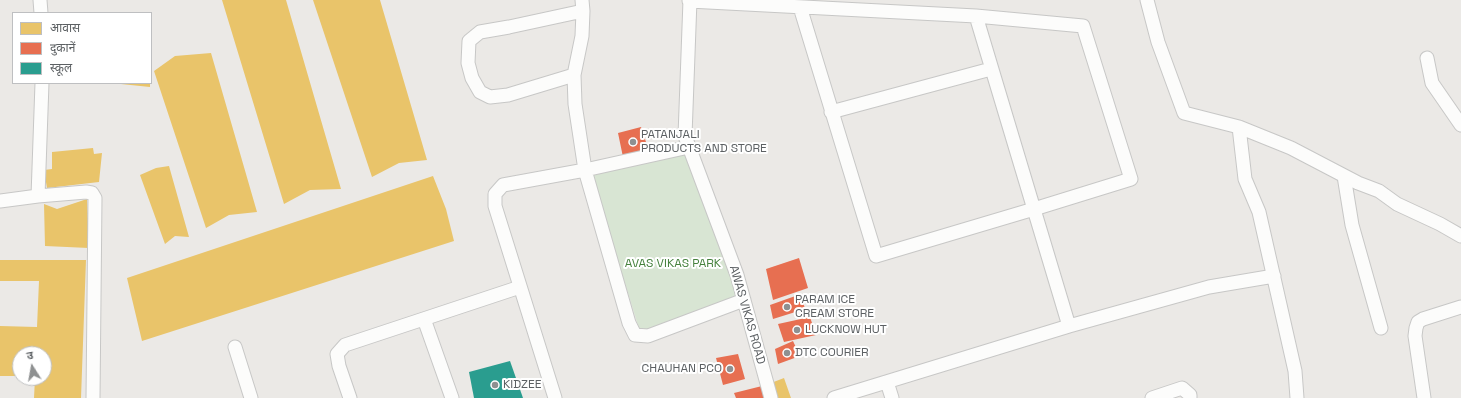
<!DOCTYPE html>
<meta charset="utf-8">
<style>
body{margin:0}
#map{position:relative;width:1461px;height:398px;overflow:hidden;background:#ebe9e6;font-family:"Space Grotesk","Noto Sans Devanagari",sans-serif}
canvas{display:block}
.legend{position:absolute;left:12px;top:12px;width:140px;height:72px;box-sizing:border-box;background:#fff;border:1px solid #bebfc1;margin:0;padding:5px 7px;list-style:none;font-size:12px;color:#5c6063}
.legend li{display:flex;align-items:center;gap:8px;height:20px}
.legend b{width:20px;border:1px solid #bebfc1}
.north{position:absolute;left:12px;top:346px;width:40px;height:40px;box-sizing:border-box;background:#fff;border:1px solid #bebfc1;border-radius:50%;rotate:349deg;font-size:11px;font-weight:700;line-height:16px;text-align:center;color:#5c6063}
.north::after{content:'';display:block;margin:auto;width:14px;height:18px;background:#8e9091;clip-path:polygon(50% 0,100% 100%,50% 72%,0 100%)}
</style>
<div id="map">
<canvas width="1461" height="398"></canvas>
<ul class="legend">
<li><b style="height:11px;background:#e9c46a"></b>आवास</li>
<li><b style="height:11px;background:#e76f51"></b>दुकानें</li>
<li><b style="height:11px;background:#2a9d8f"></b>स्कूल</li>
</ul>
<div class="north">उ</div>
</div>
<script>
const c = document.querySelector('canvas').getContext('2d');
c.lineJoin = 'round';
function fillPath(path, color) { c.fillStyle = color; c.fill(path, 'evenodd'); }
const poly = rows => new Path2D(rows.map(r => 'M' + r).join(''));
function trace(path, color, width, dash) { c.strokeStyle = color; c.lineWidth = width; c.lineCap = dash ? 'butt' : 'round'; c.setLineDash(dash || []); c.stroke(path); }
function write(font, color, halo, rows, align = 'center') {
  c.font = font + ' "Space Grotesk",sans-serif'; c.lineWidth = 4; c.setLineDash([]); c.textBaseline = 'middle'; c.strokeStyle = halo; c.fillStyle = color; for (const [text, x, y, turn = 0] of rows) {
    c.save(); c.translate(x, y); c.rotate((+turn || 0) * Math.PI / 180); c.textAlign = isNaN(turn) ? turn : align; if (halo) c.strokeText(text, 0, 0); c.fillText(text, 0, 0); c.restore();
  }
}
fillPath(poly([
 [685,152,739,294,641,335,591,174]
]), '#d8e5d3');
fillPath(poly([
 [222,0,286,0,341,189,310,190,284,204],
 [313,0,380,0,427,160,399,163,372,177],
 [211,53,257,212,229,215,206,228,154,71,175,56],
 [121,83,150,83,150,87,121,84],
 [93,148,94,154,102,153,99,182,47,188,44,170,52,169,52,152],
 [169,166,189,237,175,236,165,244,140,175,156,168],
 [433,176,446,209,454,241,142,341,127,278],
 [87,199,89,248,45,246,44,204,57,209],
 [0,260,86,260,81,398,34,398,35,378,44,378,44,354,20,354,20,376,0,376,0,326,37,327,39,281,0,281],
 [784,378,791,398,776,398,771,383]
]), '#e9c46a');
fillPath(poly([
 [641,127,649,151,623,157,618,133],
 [799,258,808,288,773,300,766,269],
 [801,294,805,309,773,319,770,305],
 [810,317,816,335,784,342,778,324],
 [793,341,800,356,778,364,775,349],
 [738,354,745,379,723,385,716,358],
 [762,386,766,398,736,398,734,393]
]), '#e76f51');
fillPath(poly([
 [510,361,523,398,474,398,469,372]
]), '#2a9d8f');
const street = poly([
 [40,0,41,13],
 [582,0,583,11,582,36,574,75,575,104,585,170,689,147],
 [690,0,685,136,737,275,771,398],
 [1147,0,1158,42,1184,113,1239,127,1291,148,1358,183,1379,191,1397,204,1440,224,1461,236],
 [689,1,976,16,1069,326],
 [800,7,876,256,1034,209,1131,179,1083,26,976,16],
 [1427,58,1432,83,1461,125],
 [574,75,508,95,490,97,480,92,472,78,468,63,469,41,480,32,509,27,583,11],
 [831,112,991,69],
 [1239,127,1245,179,1259,212,1295,371,1297,398],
 [1344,176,1352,225,1381,328],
 [38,196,86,192,92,193,95,198,93,398],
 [0,201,38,196,42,83],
 [424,319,452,398],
 [235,347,251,398],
 [887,382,892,398],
 [350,398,339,366,337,354,345,345,520,287],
 [555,398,495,206,495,194,503,185,585,170,629,323,635,335,648,336,744,300],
 [834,398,1069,326,1209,287,1274,276],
 [1152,398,1182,388,1190,395,1190,398],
 [1424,398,1415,336,1416,328,1418,322,1423,319,1461,307]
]);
trace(street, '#c7c7c6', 15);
trace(street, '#fcfcfb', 13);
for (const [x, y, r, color] of [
 [633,142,4,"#8e9091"],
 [787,307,4,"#8e9091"],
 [797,330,4,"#8e9091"],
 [787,353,4,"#8e9091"],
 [730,369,4,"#8e9091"],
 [495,385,4,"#8e9091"]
]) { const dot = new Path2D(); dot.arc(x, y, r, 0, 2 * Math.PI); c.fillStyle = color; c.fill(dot); trace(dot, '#fff', 1.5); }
write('12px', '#5c6063', '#fff', [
 ["PATANJALI",641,135],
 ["PRODUCTS AND STORE",641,149],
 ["PARAM ICE",795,300],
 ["CREAM STORE",795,314],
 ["LUCKNOW HUT",805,330],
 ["DTC COURIER",795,353],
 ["CHAUHAN PCO",722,369,"right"],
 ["KIDZEE",503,385]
], 'left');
write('12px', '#45813d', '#fff', [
 ["AVAS VIKAS PARK",673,264]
]);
write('12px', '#5c6063', '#fff', [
 ["AWAS VIKAS ROAD",747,315,74]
]);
</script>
